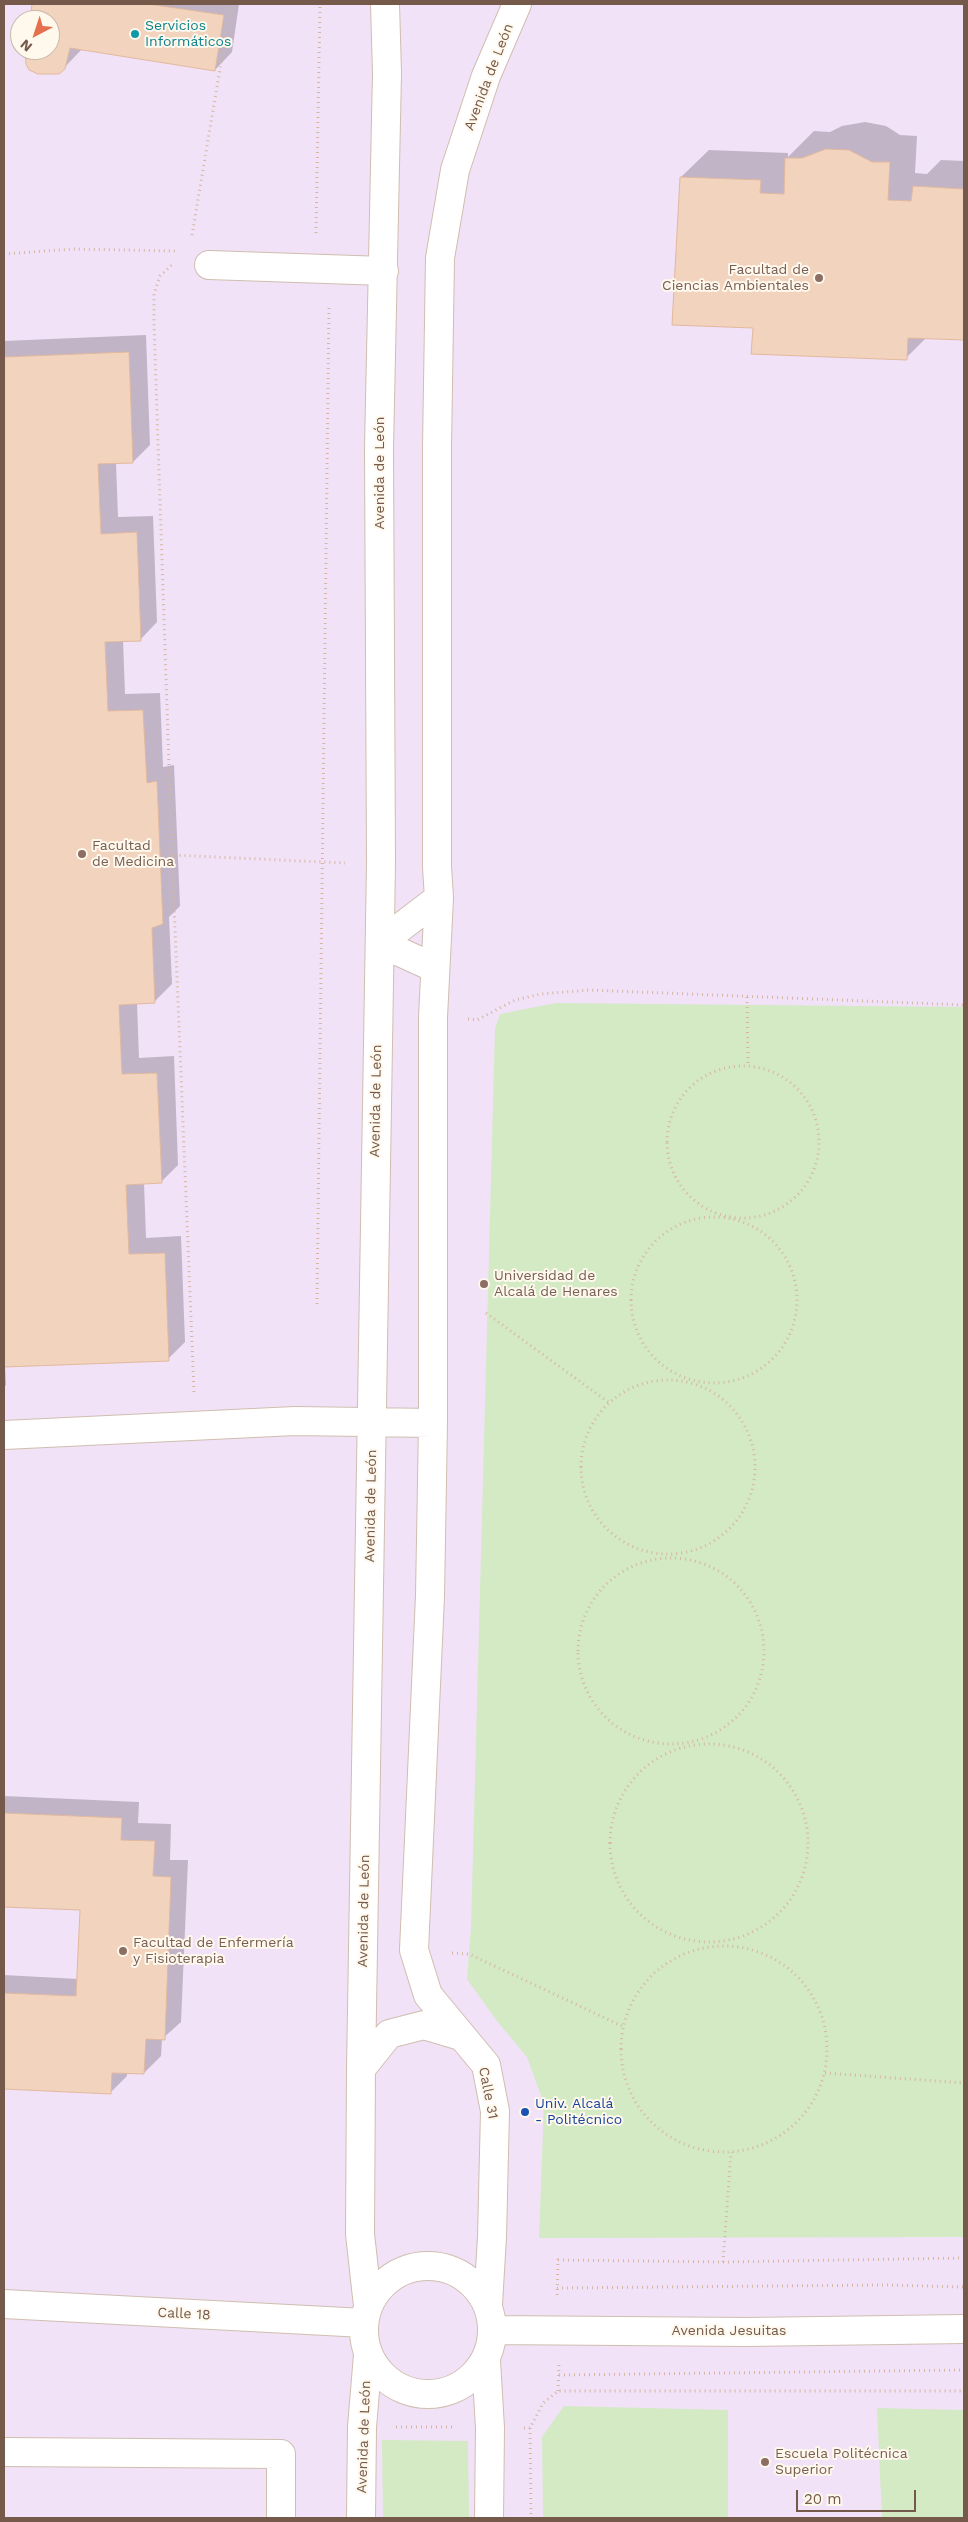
<!DOCTYPE html>
<meta charset="utf-8">
<style>
body{margin:0}
#map{position:relative;width:968px;height:2522px;overflow:hidden;background:#fcf4e6;font-family:"Work Sans",sans-serif}
canvas{display:block}
.frame{position:absolute;inset:0;border:5px solid #755a4b;pointer-events:none}
.north{position:absolute;left:10px;top:10px;width:50px;height:50px;box-sizing:border-box;background:#fff8ec;border:1px solid #c8b9ac;border-radius:50%;rotate:220deg;font-size:14px;font-weight:700;line-height:20px;text-align:center;color:#755a4b}
.north::after{content:'';display:block;margin:auto;width:18px;height:22px;background:#e4704d;clip-path:polygon(50% 0,100% 100%,50% 72%,0 100%)}
.scale{position:absolute;left:796px;top:2490px;width:120px;height:22px;box-sizing:border-box;border:2px solid #755a4b;border-top:0;padding-left:6px;font-size:15px;line-height:18px;white-space:nowrap;color:#755a4b;-webkit-text-stroke:4px #fff8ec;paint-order:stroke}
</style>
<div id="map">
<canvas width="968" height="2522"></canvas>
<div class="frame"></div>
<div class="north">N</div>
<div class="scale">20 m</div>
</div>
<script>
const c = document.querySelector('canvas').getContext('2d');
c.lineJoin = 'round';
function fillPath(path, color) { c.fillStyle = color; c.fill(path, 'evenodd'); }
const poly = rows => new Path2D(rows.map(r => 'M' + r).join(''));
function trace(path, color, width, dash) { c.strokeStyle = color; c.lineWidth = width; c.lineCap = dash ? 'butt' : 'round'; c.setLineDash(dash || []); c.stroke(path); }
function write(font, color, halo, rows, align = 'center') {
  c.font = font + ' "Work Sans",sans-serif'; c.lineWidth = 4; c.setLineDash([]); c.textBaseline = 'middle'; c.strokeStyle = halo; c.fillStyle = color; for (const [text, x, y, turn = 0] of rows) {
    c.save(); c.translate(x, y); c.rotate((+turn || 0) * Math.PI / 180); c.textAlign = isNaN(turn) ? turn : align; if (halo) c.strokeText(text, 0, 0); c.fillText(text, 0, 0); c.restore();
  }
}
fillPath(poly([
 [4,4,964,4,964,2518,4,2518],
 [20,20,50,20,50,50,20,50]
]), '#f1e2f8');
fillPath(poly([
 [556,1003,964,1007,964,2237,539,2238,544,2104,527,2057,497,2021,467,1979,471,1928,495,1029,500,1014],
 [564,2406,728,2410,728,2518,543,2518,542,2437],
 [877,2408,963,2410,964,2518,882,2518],
 [382,2440,468,2441,469,2518,383,2518]
]), '#d3eac4');
fillPath(poly([
 [33,4,239,4,232,52,215,70,82,49,64,68,30,69,25,57,26,50,50,50,50,20,31,20],
 [865,122,886,126,900,135,917,136,915,173,927,174,941,160,964,161,964,339,927,337,906,358,754,327,681,177,709,150,788,153,788,157,814,131,830,132,842,126],
 [146,335,150,445,133,462,116,463,118,517,153,516,157,622,140,640,123,640,125,694,160,693,163,767,174,765,180,906,169,917,172,984,154,1002,137,1003,139,1058,174,1056,178,1165,161,1182,144,1183,146,1238,181,1236,185,1342,168,1359,5,1366,6,1385,4,1387,4,341],
 [4,1796,139,1802,138,1823,171,1824,170,1860,188,1860,181,2022,162,2039,161,2056,144,2073,127,2072,127,2076,110,2093,4,2088,4,1975,78,1979,81,1909,4,1906]
]), '#0003');
const building = poly([
 [32,4,148,4,224,15,215,71,70,48,65,69,59,74,38,74,29,70,26,64,25,50,50,50,50,20,30,20,32,4],
 [826,149,849,150,872,162,890,162,888,200,911,201,913,186,964,189,964,340,908,338,907,360,751,354,753,328,672,325,680,177,761,180,760,193,784,194,785,158,802,158,826,149],
 [129,352,133,463,98,464,101,534,137,532,141,641,105,642,108,711,143,710,147,783,157,781,163,924,152,928,155,1003,119,1005,122,1074,157,1073,162,1183,126,1185,129,1254,165,1253,169,1361,4,1367,4,357,129,352],
 [4,1813,122,1818,121,1840,155,1841,153,1876,171,1877,165,2040,146,2039,144,2074,112,2073,111,2094,4,2089,4,1993,76,1996,80,1910,4,1907,4,1813]
]);
fillPath(building, '#f1d3be');
trace(building, '#e3b99e', 1);
const minor = poly([
 [209,265,384,271],
 [435,968,380,943,439,898],
 [4,1435,295,1421,433,1423],
 [361,2069,389,2034,424,2025,461,2036],
 '364 2330a64 64 0 1 1 128 0a64 64 0 1 1-128 0Z',
 [4,2304,364,2323],
 [488,2304,492,2237,495,2111,486,2065,428,1995,414,1950,430,1596,433,1423,433,1017,439,898,437,867,437,447,440,258,455,170,486,76,517,4],
 [368,2306,360,2234,361,2069,381,863,379,448,387,73,385,4],
 [493,2330,747,2332,964,2329],
 [486,2361,490,2428,489,2518],
 [4,2452,281,2454,281,2518],
 [361,2518,362,2427,368,2355]
]);
trace(minor, '#d0beaf', 30);
trace(poly([
 [316,233,320,4],
 [192,235,231,4],
 [4,254,73,249,176,251],
 [172,855,154,324,154,294,160,276,174,263],
 [747,997,748,1066],
 [468,1019,477,1020,515,1000,541,994,589,990,964,1005],
 '667 1142a76 76 0 1 1 152 0a76 76 0 1 1-152 0Z',
 '631 1300a83 83 0 1 1 166 0a83 83 0 1 1-166 0Z',
 [317,1304,329,304],
 [486,1313,608,1402],
 '581 1467a87 87 0 1 1 174 0a87 87 0 1 1-174 0Z',
 [194,1392,172,855,345,863],
 '578 1651a93 93 0 1 1 186 0a93 93 0 1 1-186 0Z',
 '610 1843a99 99 0 1 1 198 0a99 99 0 1 1-198 0Z',
 '621 2049a103 103 0 1 1 206 0a103 103 0 1 1-206 0Z',
 [452,1953,469,1954,622,2026],
 [825,2073,964,2083],
 [723,2262,731,2152],
 [557,2288,885,2285,964,2287],
 [557,2295,558,2260,723,2262,964,2258],
 [559,2375,964,2370],
 [558,2391,559,2364],
 [396,2427,455,2427],
 [524,2428,530,2428,543,2403,558,2391,964,2391],
 [530,2428,531,2518]
]), '#d6b6a1', 3, [1, 4]);
trace(minor, '#fff', 28);
for (const [x, y, r, color] of [
 [135,34,5,"#0f9aa8"],
 [819,278,5,"#8d6e63"],
 [82,854,5,"#8d6e63"],
 [484,1284,5,"#8d6e63"],
 [123,1951,5,"#8d6e63"],
 [525,2112,5,"#1a4fb4"],
 [765,2462,5,"#8d6e63"]
]) { const dot = new Path2D(); dot.arc(x, y, r, 0, 2 * Math.PI); c.fillStyle = color; c.fill(dot); trace(dot, '#fff8ec', 2); }
write('14px', '#0d838f', '#fff8ec', [
 ["Servicios",145,26],
 ["Informáticos",145,42]
], 'left');
write('14px', '#755a4b', '#fff8ec', [
 ["Avenida de León",489,77,-69],
 ["Avenida de León",380,473,-90],
 ["Avenida de León",376,1101,-89],
 ["Avenida de León",371,1506,-89],
 ["Avenida de León",364,1911,-89],
 ["Calle 31",488,2093,79],
 ["Calle 18",184,2314,3],
 ["Avenida Jesuitas",729,2331],
 ["Avenida de León",364,2437,-88]
]);
write('14px', '#785e54', '#fff8ec', [
 ["Facultad de",809,270,"right"],
 ["Ciencias Ambientales",809,286,"right"],
 ["Facultad",92,846],
 ["de Medicina",92,862],
 ["Universidad de",494,1276],
 ["Alcalá de Henares",494,1292],
 ["Facultad de Enfermería",133,1943],
 ["y Fisioterapia",133,1959],
 ["Escuela Politécnica",775,2454],
 ["Superior",775,2470]
], 'left');
write('14px', '#164399', '#fff8ec', [
 ["Univ. Alcalá",535,2104],
 ["- Politécnico",535,2120]
], 'left');
</script>
